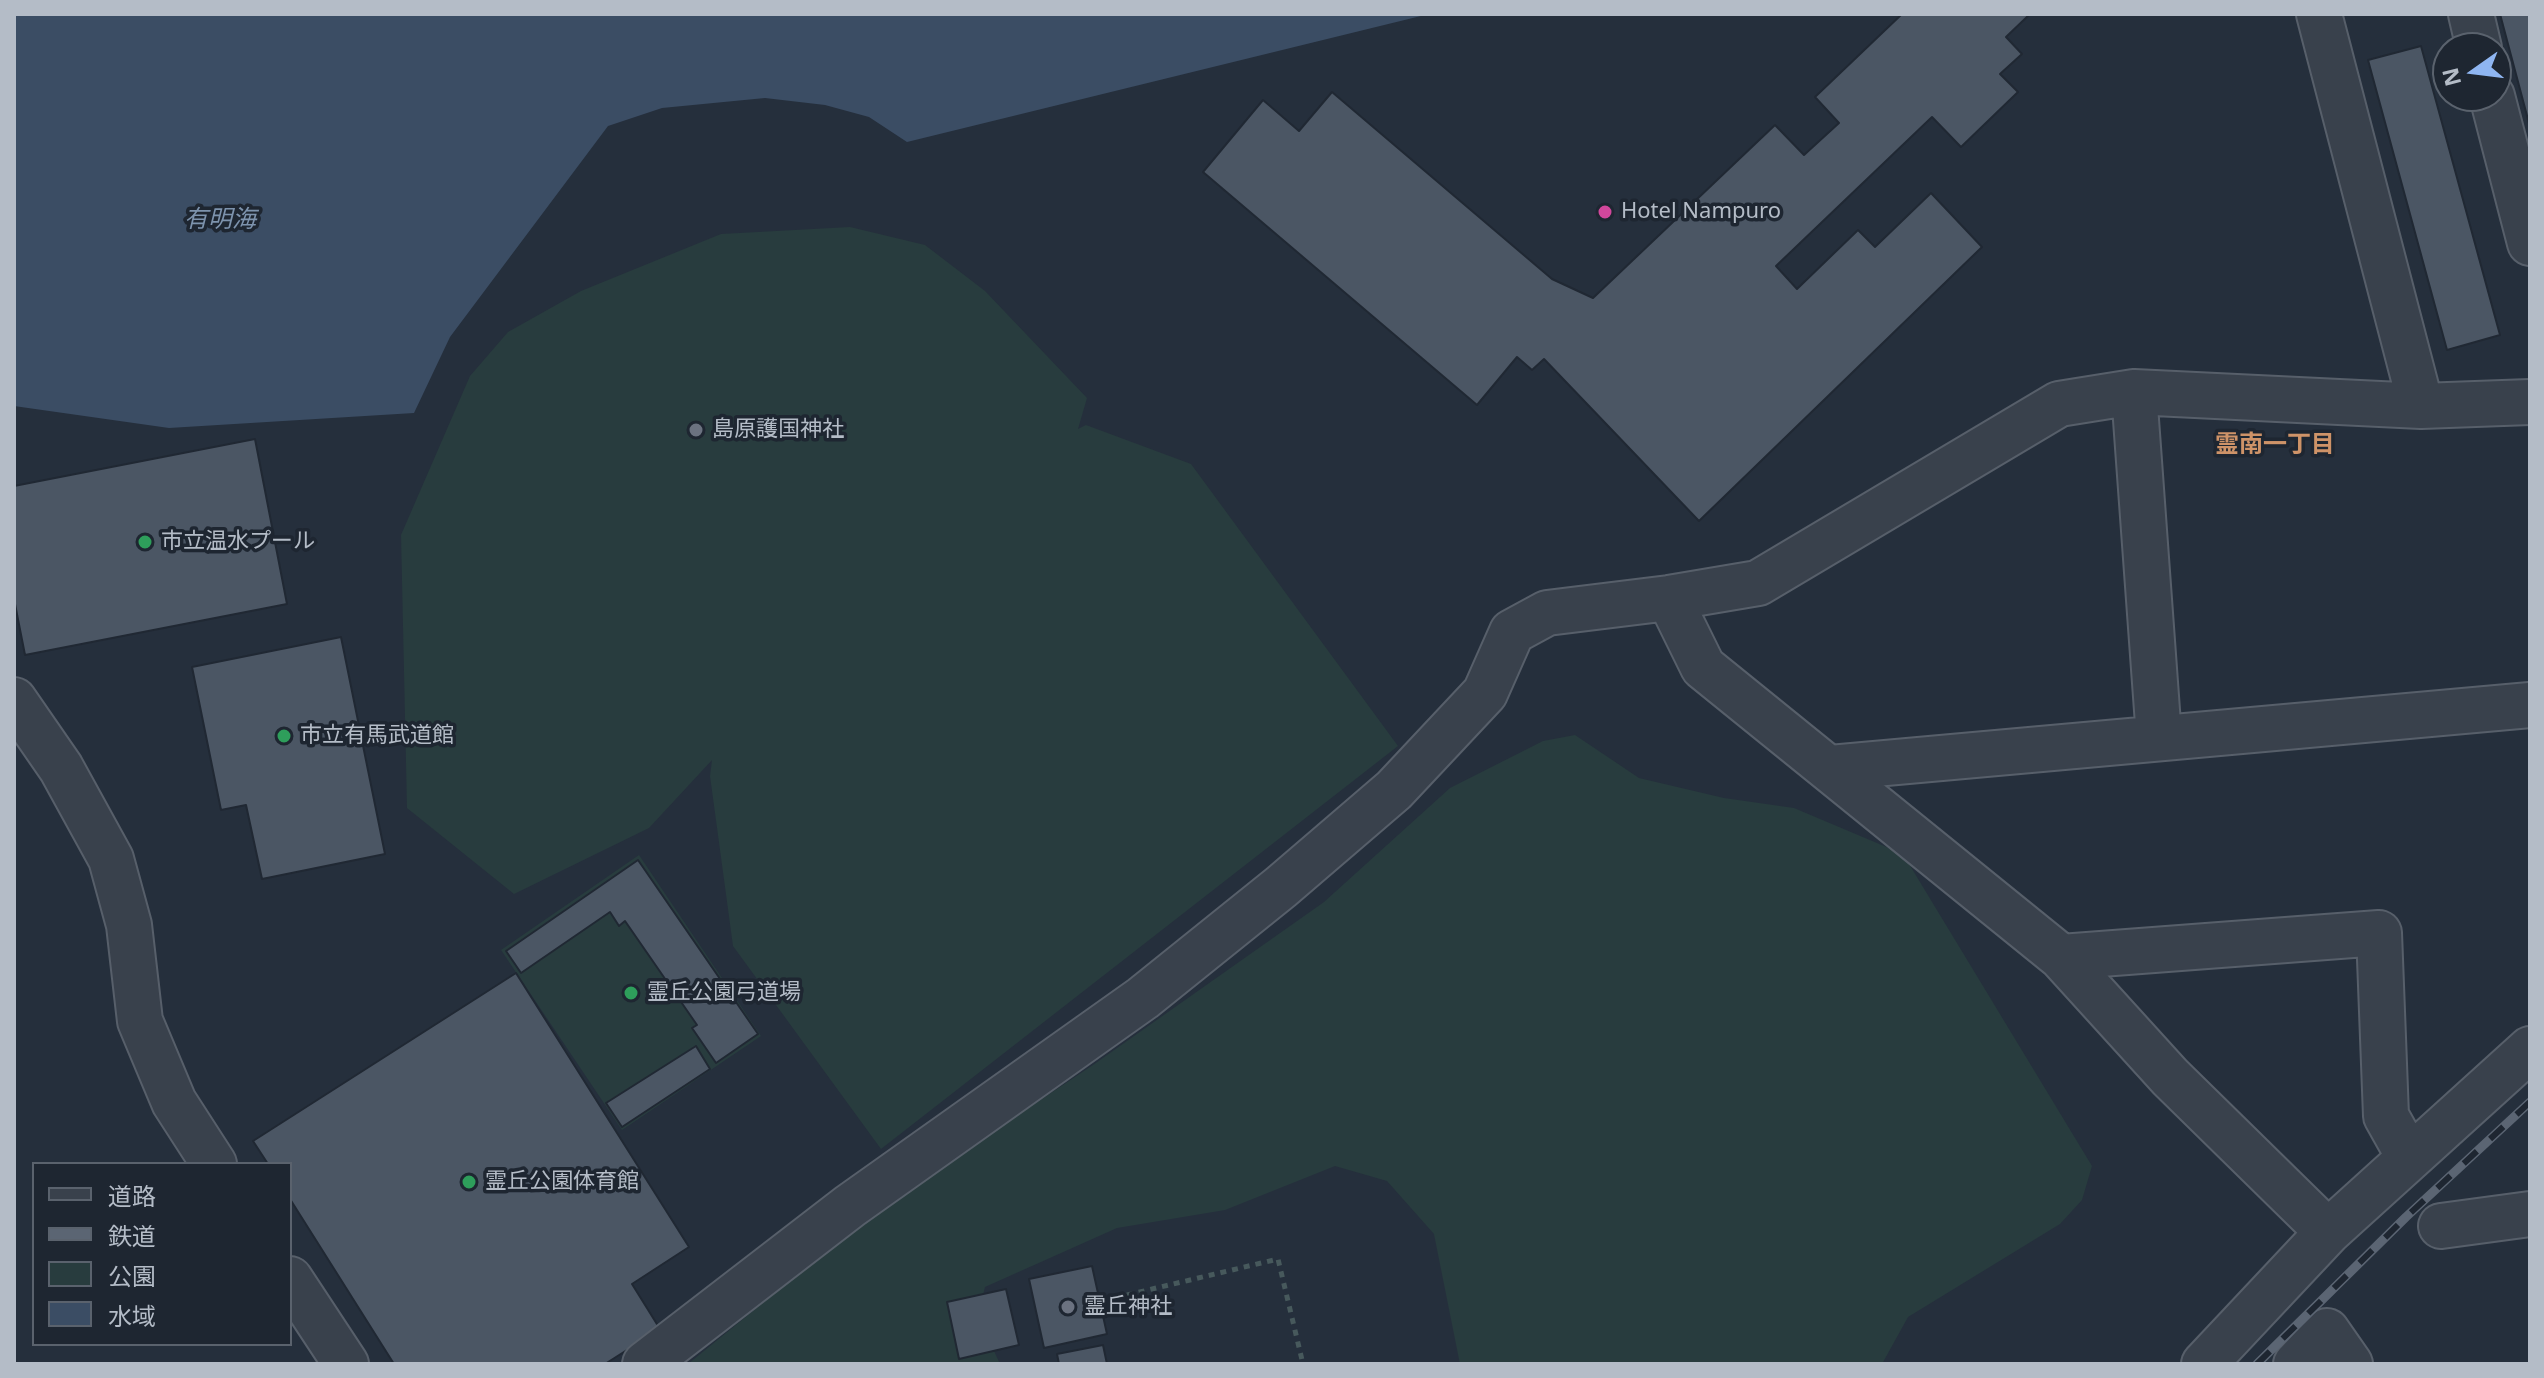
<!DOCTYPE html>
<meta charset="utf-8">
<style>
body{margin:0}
#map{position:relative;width:2544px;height:1378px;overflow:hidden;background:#252f3c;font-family:"Noto Sans","Noto Sans JP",sans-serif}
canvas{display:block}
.frame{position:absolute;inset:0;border:16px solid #b4bcc7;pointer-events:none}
.legend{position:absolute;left:32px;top:1162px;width:260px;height:184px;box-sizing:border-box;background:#1e2631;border:2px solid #5a626d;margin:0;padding:10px 14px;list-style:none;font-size:24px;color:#b4bcc7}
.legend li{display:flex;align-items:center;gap:16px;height:40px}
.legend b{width:40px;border:2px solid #5a626d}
.north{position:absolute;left:2432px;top:32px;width:80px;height:80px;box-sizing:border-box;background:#1e2631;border:2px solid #5a626d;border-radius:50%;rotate:256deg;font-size:22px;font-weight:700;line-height:32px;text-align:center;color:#b4bcc7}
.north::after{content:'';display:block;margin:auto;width:28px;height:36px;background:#8fb6f2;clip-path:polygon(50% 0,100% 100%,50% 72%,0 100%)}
</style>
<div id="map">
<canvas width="2544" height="1378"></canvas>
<div class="frame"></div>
<ul class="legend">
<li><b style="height:10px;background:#39414c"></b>道路</li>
<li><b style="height:10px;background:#5b6573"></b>鉄道</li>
<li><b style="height:22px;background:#283c3e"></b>公園</li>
<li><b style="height:22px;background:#3b4d64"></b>水域</li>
</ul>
<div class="north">N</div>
</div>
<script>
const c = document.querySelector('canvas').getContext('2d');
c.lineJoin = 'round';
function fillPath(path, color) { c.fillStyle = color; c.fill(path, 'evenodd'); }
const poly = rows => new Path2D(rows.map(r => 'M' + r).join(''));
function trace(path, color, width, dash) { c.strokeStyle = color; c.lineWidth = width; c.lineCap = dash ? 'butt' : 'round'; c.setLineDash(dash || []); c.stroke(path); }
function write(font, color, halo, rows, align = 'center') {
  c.font = font + ' "Noto Sans","Noto Sans JP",sans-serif'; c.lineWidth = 7; c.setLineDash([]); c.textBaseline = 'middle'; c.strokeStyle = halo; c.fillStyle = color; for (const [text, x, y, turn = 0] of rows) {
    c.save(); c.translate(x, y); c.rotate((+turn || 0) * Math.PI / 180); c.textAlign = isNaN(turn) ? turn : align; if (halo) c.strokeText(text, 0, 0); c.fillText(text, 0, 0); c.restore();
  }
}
fillPath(poly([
 [850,227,925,245,985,291,1087,398,1078,429,1086,425,1191,464,1398,746,881,1149,733,946,710,776,712,760,649,828,514,894,407,808,401,535,470,376,508,332,581,291,721,234],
 [1575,735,1639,778,1724,798,1794,808,1903,854,2092,1166,2082,1200,2060,1224,1908,1317,1882,1364,1460,1364,1434,1234,1387,1181,1335,1166,1225,1210,1117,1228,985,1287,978,1316,1000,1364,688,1364,883,1205,1093,1065,1324,902,1450,788,1543,741],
 [639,855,761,1036,622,1130,501,950]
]), '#283c3e');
fillPath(poly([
 [14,14,1429,14,907,142,869,117,825,105,765,98,662,108,608,126,450,337,414,413,169,428,14,406]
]), '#3b4d64');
const building = poly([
 [1902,14,2030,14,2006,37,2022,54,2000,74,2018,92,1961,147,1932,117,1776,266,1797,289,1858,230,1875,247,1931,193,1982,247,1699,521,1544,359,1532,370,1517,357,1477,405,1203,172,1263,100,1299,131,1332,92,1552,279,1593,298,1775,125,1804,155,1839,123,1815,97,1902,14],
 [2500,14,2530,14,2530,127,2500,14],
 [2421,46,2500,335,2447,350,2368,60,2421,46],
 [255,439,287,604,25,655,14,599,14,486,255,439],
 [341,637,385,854,262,879,246,805,221,810,192,667,341,637],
 [638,860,758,1034,716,1063,692,1028,697,1025,625,921,619,926,610,912,521,973,506,951,638,860],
 [516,973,689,1247,632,1284,660,1329,605,1364,394,1364,290,1199,290,1164,268,1164,253,1141,516,973],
 [696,1046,710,1069,622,1127,606,1103,696,1046],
 [1092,1266,1107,1334,1044,1348,1029,1279,1092,1266],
 [1006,1289,1019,1345,959,1359,947,1302,1006,1289],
 [1103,1345,1107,1364,1059,1364,1057,1354,1103,1345]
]);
fillPath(building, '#4b5664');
trace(building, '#202833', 2);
const minor = poly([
 [2319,14,2421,406],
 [2471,14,2479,48],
 [2492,96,2530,243],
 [2134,392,2159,738],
 [1669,598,1703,667,2061,957,2170,1077,2328,1232],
 [14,700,61,768,111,859,129,925,140,1021,174,1102,214,1164],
 [1830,768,2530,705],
 [2061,957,2379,933,2386,1116,2409,1157],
 [2441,1226,2530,1214],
 [290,1279,346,1364],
 [645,1364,850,1206,1143,998,1281,887,1394,790,1485,693,1512,632,1547,613,1669,598,1758,583,2059,404,2134,392,2421,406,2530,402],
 [2204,1364,2328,1232,2530,1049],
 [2296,1364,2327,1331,2350,1364]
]);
trace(minor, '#575f6a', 48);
trace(poly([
 [1127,1295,1278,1259,1303,1364]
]), '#47595c', 5, [6, 6]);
trace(minor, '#39414c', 44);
const rail = poly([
 [2257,1364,2406,1217,2530,1102]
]);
trace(rail, '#5b6573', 9);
trace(rail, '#1e2631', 6, [18]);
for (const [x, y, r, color] of [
 [1605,212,8,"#d1479c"],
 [696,430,8,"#6b7280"],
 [145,542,8,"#2e9e5b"],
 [284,736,8,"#2e9e5b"],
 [631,993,8,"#2e9e5b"],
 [469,1182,8,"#2e9e5b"],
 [1068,1307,8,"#6b7280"]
]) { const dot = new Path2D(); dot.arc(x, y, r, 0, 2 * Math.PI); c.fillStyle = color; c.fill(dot); trace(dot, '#1e2631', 3); }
write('22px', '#b4bcc7', '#1e2631', [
 ["Hotel Nampuro",1621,212],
 ["島原護国神社",712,430],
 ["市立温水プール",161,542],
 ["市立有馬武道館",300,736],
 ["霊丘公園弓道場",647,993],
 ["霊丘公園体育館",485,1182],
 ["霊丘神社",1084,1307]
], 'left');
write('italic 24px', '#7d93ad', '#1e2631', [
 ["有明海",220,220]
]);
write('bold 24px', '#ce9368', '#1e2631', [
 ["霊南一丁目",2275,445]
]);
</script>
